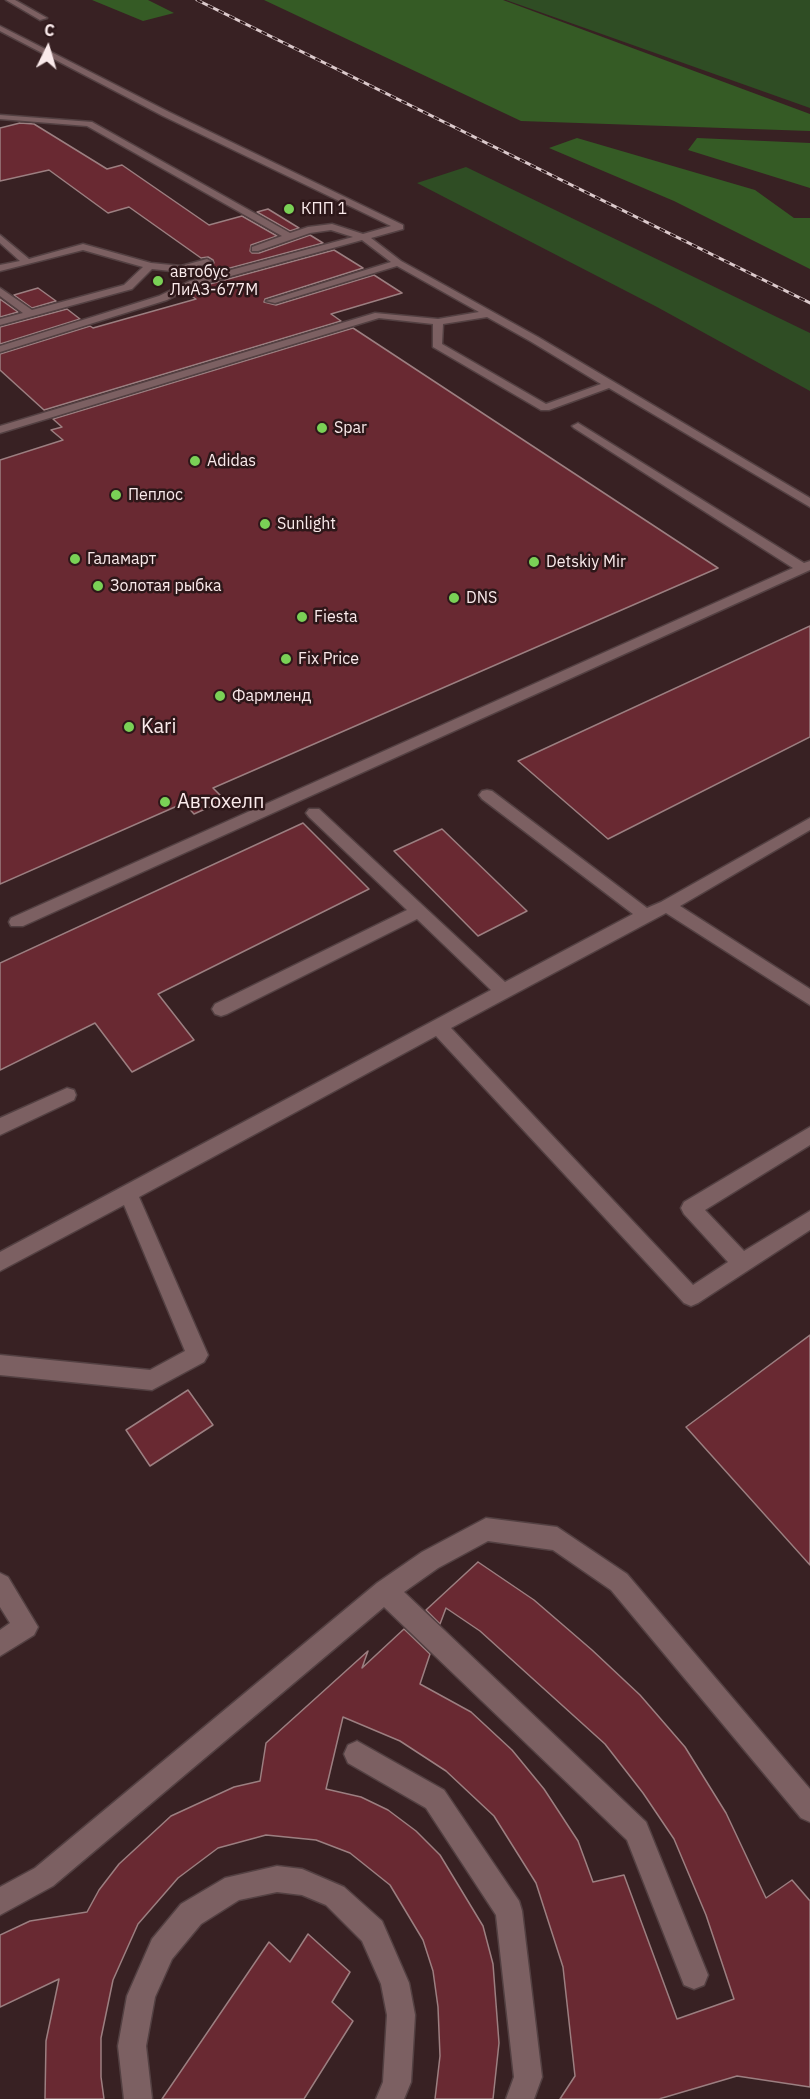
<!DOCTYPE html>
<meta charset="utf-8">
<style>
body{margin:0}
#map{position:relative;width:810px;height:2099px;overflow:hidden;background:#382123;font-family:"IBM Plex Sans",sans-serif}
canvas{display:block}
.north{position:absolute;left:18px;top:18px;width:60px;height:60px;-webkit-text-stroke:4px #2d1719;paint-order:stroke;rotate:5deg;font-size:16px;font-weight:700;line-height:24px;text-align:center;color:#faeaeb}
.north::after{content:'';display:block;margin:auto;width:21px;height:27px;background:#faeaeb;clip-path:polygon(50% 0,100% 100%,50% 72%,0 100%)}
</style>
<div id="map">
<canvas width="810" height="2099"></canvas>
<div class="north">С</div>
</div>
<script>
const c = document.querySelector('canvas').getContext('2d');
c.lineJoin = 'round';
function fillPath(path, color) { c.fillStyle = color; c.fill(path, 'evenodd'); }
const poly = rows => new Path2D(rows.map(r => 'M' + r).join(''));
function trace(path, color, width, dash) { c.strokeStyle = color; c.lineWidth = width; c.lineCap = dash ? 'butt' : 'round'; c.setLineDash(dash || []); c.stroke(path); }
function write(font, color, halo, rows, align = 'center') {
  c.font = font + ' "IBM Plex Sans",sans-serif'; c.lineWidth = 5; c.setLineDash([]); c.textBaseline = 'middle'; c.strokeStyle = halo; c.fillStyle = color; for (const [text, x, y, turn = 0] of rows) {
    c.save(); c.translate(x, y); c.rotate((+turn || 0) * Math.PI / 180); c.textAlign = isNaN(turn) ? turn : align; if (halo) c.strokeText(text, 0, 0); c.fillText(text, 0, 0); c.restore();
  }
}
fillPath(poly([
 [506,0,810,0,810,108],
 [466,167,810,333,810,391,657,307,417,183]
]), '#2f4d24');
fillPath(poly([
 [92,0,148,0,174,13,143,21],
 [264,0,503,0,810,114,810,131,521,121],
 [577,138,755,190,794,218,810,218,810,269,674,201,549,148],
 [697,138,810,143,810,188,688,150]
]), '#355b25');
const building = poly([
 [20,123,34,124,107,169,122,165,209,225,242,216,277,236,251,245,250,251,252,253,259,253,310,235,323,243,219,271,211,265,214,263,213,260,208,257,201,258,129,207,108,213,49,170,0,181,0,128,20,123],
 [268,209,299,228,290,231,257,212,268,209],
 [334,250,363,268,265,299,264,302,276,305,374,275,402,293,331,314,341,321,44,410,0,370,0,354,90,326,93,328,196,299,187,293,199,287,334,250],
 [38,288,56,301,32,308,14,295,38,288],
 [0,299,18,312,0,317,0,299],
 [67,309,80,319,0,344,0,327,67,309],
 [353,328,718,568,213,788,225,800,194,814,184,803,0,884,0,460,63,440,51,430,62,427,53,419,353,328],
 [810,626,810,737,608,839,518,761,810,626],
 [303,823,369,889,158,994,194,1040,132,1072,95,1023,0,1070,0,963,303,823],
 [442,829,527,911,478,936,394,851,442,829],
 [810,1335,810,1565,686,1427,810,1335],
 [188,1390,213,1425,150,1466,126,1430,188,1390],
 [478,1562,534,1600,592,1650,640,1695,685,1747,726,1813,766,1898,792,1880,810,1901,810,2087,737,2076,659,2099,560,2099,575,2076,563,1967,536,1883,494,1816,446,1771,400,1741,343,1717,326,1789,361,1797,388,1810,416,1831,440,1855,483,1926,493,1964,499,2043,493,2099,435,2099,440,2056,438,2007,433,1971,423,1940,390,1885,350,1853,316,1840,266,1835,218,1848,178,1878,138,1924,113,1980,101,2038,101,2077,104,2099,45,2099,46,2041,59,1979,0,2007,0,1935,30,1921,87,1912,99,1890,119,1864,171,1816,234,1787,260,1781,266,1743,368,1651,362,1668,404,1629,430,1654,420,1684,471,1712,512,1750,544,1789,578,1841,593,1882,624,1875,677,2019,734,1999,706,1915,674,1839,643,1793,605,1744,480,1631,446,1608,440,1624,426,1610,478,1562],
 [308,1934,350,1972,332,2002,353,2021,304,2099,162,2099,269,1942,290,1962,308,1934]
]);
fillPath(building, '#692932');
trace(building, '#9c7f81', 1.5);
const lane = poly([
 [6,0,15,0,47,18,40,20,6,0],
 [0,26,169,112,403,225,403,229,371,238,401,261,538,337,810,498,810,507,609,388,549,410,541,410,433,347,433,324,379,318,0,433,0,426,375,313,438,319,479,312,397,266,275,303,266,301,391,262,362,240,198,285,167,300,0,352,0,346,159,296,190,281,353,237,331,230,310,233,258,251,252,251,252,247,282,236,87,126,0,119,0,115,92,122,290,233,308,227,332,224,363,234,391,226,163,116,0,31,0,26],
 [487,317,530,341,601,384,546,404,442,344,443,324,487,317],
 [0,235,29,259,83,244,151,263,181,266,207,259,212,262,181,272,152,269,132,289,0,325,0,319,23,313,0,296,0,288,32,310,124,285,143,267,83,250,0,271,0,265,20,261,0,243,0,235],
 [578,423,804,563,810,561,810,570,23,926,11,926,9,922,11,918,793,568,574,428,572,426,578,423],
 [487,790,492,791,647,908,661,902,810,818,810,830,680,906,810,989,810,1005,666,913,451,1028,693,1285,728,1262,684,1214,681,1208,684,1202,810,1127,810,1145,705,1210,744,1251,810,1211,810,1230,698,1303,691,1306,684,1303,436,1036,139,1197,208,1355,204,1362,152,1390,0,1375,0,1355,150,1370,185,1351,124,1205,0,1271,0,1252,491,990,417,919,227,1014,221,1016,215,1014,212,1009,215,1004,407,910,309,817,306,813,309,809,319,809,505,982,633,914,482,799,479,795,482,791,487,790],
 [67,1088,74,1090,76,1095,74,1100,0,1135,0,1118,67,1088],
 [486,1518,557,1527,627,1574,810,1789,810,1822,801,1818,611,1590,553,1550,488,1541,438,1568,404,1592,646,1822,708,1975,704,1985,694,1989,684,1985,627,1840,384,1607,53,1886,0,1915,0,1887,35,1868,377,1583,422,1552,486,1518],
 [0,1573,8,1577,38,1627,34,1635,0,1656,0,1630,10,1623,0,1607,0,1573],
 [357,1741,444,1790,519,1901,522,1911,542,2077,534,2099,506,2099,514,2077,496,1915,426,1808,348,1763,344,1754,348,1745,357,1741],
 [277,1866,302,1869,344,1887,382,1921,409,1983,415,2015,411,2082,404,2099,376,2099,383,2082,387,2015,381,1984,362,1941,326,1905,302,1895,277,1892,239,1900,201,1924,172,1959,155,1997,146,2046,152,2099,124,2099,118,2046,127,1996,152,1939,181,1904,225,1878,277,1866]
]);
trace(lane, '#534042', 3);
fillPath(lane, '#7c6062');
const rail = poly([
 [197,0,810,303]
]);
trace(rail, '#dbc9cb', 3);
trace(rail, '#2d1719', 2, [6]);
for (const [x, y, r, color] of [
 [289,209,6,"#7ad156"],
 [158,281,6,"#7ad156"],
 [322,428,6,"#7ad156"],
 [195,461,6,"#7ad156"],
 [116,495,6,"#7ad156"],
 [265,524,6,"#7ad156"],
 [75,559,6,"#7ad156"],
 [534,562,6,"#7ad156"],
 [98,586,6,"#7ad156"],
 [454,598,6,"#7ad156"],
 [302,617,6,"#7ad156"],
 [286,659,6,"#7ad156"],
 [220,696,6,"#7ad156"],
 [129,727,6,"#7ad156"],
 [165,802,6,"#7ad156"]
]) { const dot = new Path2D(); dot.arc(x, y, r, 0, 2 * Math.PI); c.fillStyle = color; c.fill(dot); trace(dot, '#2d1719', 2); }
write('16px', '#faeaeb', '#2d1719', [
 ["КПП 1",301,209],
 ["автобус",170,272],
 ["ЛиАЗ-677М",170,290],
 ["Spar",334,428],
 ["Adidas",207,461],
 ["Пеплос",128,495],
 ["Sunlight",277,524],
 ["Галамарт",87,559],
 ["Detskiy Mir",546,562],
 ["Золотая рыбка",110,586],
 ["DNS",466,598],
 ["Fiesta",314,617],
 ["Fix Price",298,659],
 ["Фармленд",232,696]
], 'left');
write('20px', '#faeaeb', '#2d1719', [
 ["Kari",141,727],
 ["Автохелп",177,802]
], 'left');
</script>
